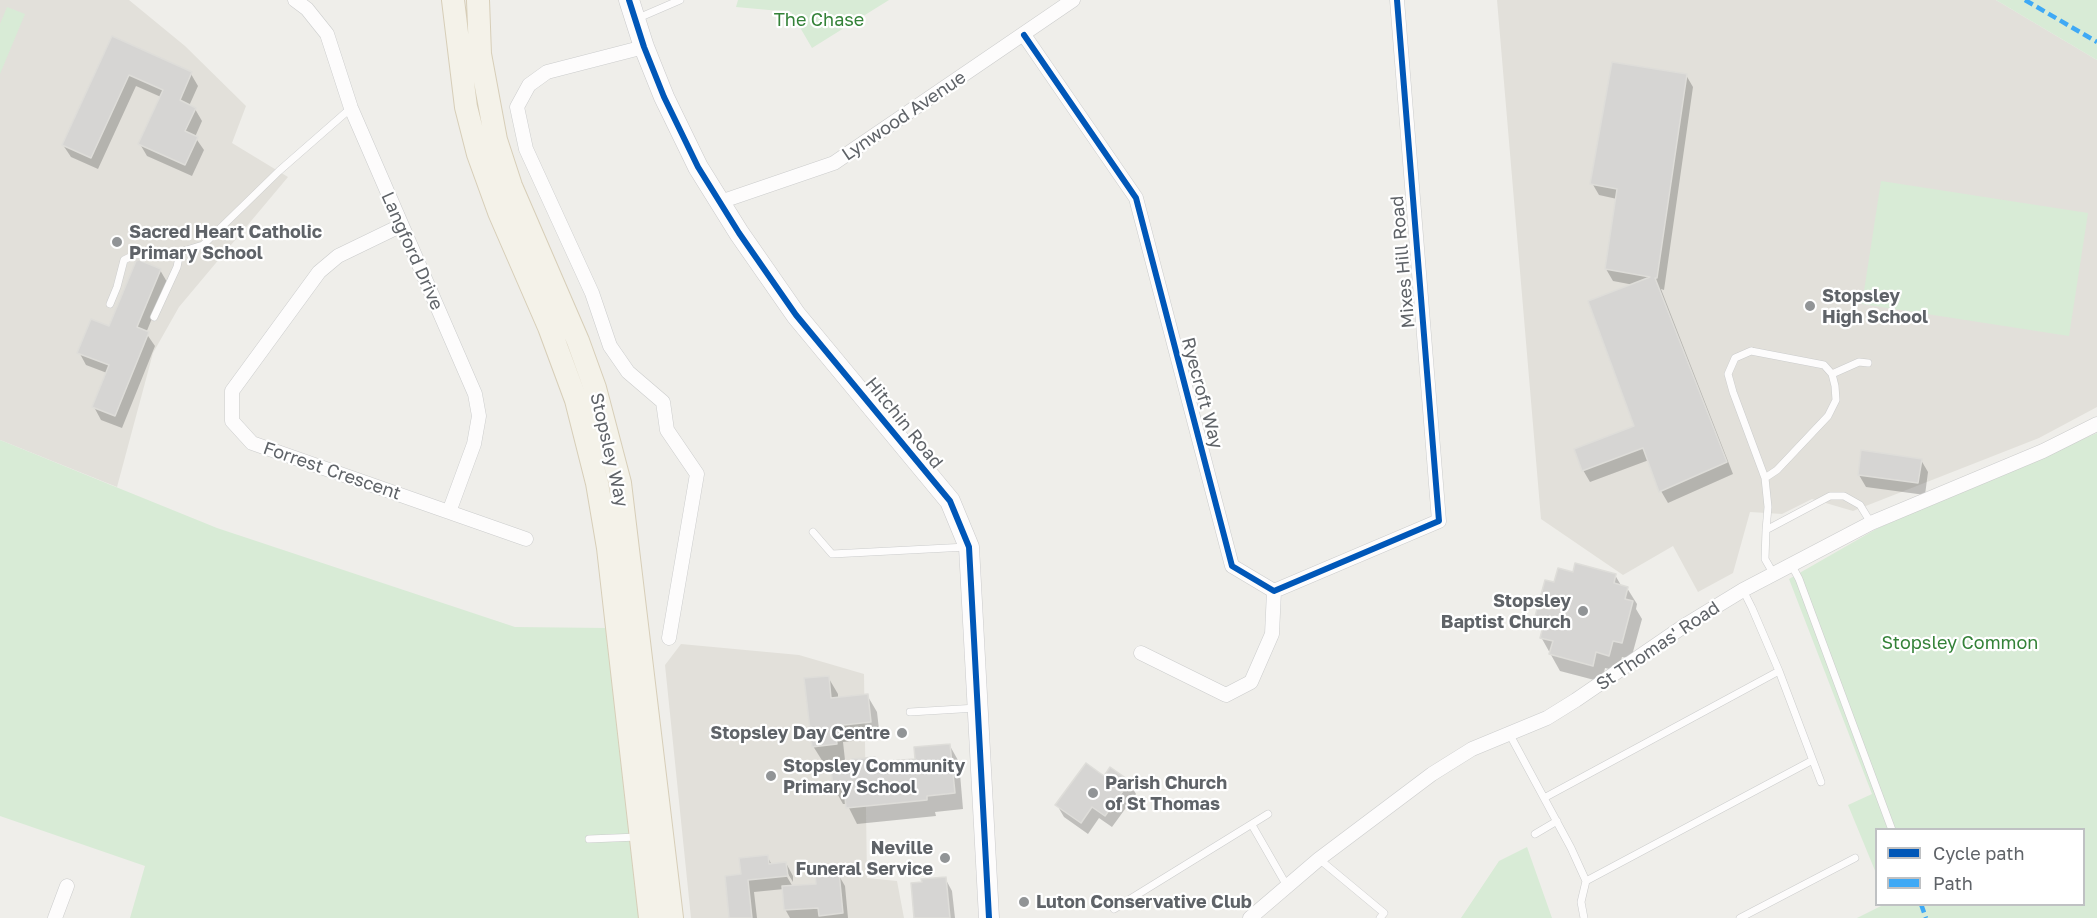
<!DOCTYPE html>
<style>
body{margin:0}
#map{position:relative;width:2097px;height:918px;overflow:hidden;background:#efeeea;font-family:"Golos Text",sans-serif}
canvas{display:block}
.legend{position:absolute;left:1875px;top:828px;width:210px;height:78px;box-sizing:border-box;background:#fff;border:2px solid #bfc1c3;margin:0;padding:8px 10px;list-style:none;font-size:18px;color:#5f6368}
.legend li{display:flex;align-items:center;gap:12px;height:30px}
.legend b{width:30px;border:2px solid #bfc1c3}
</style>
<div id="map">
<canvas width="2097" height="918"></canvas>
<ul class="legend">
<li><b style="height:8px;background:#0057b8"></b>Cycle path</li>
<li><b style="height:8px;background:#3fa9f5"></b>Path</li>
</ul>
</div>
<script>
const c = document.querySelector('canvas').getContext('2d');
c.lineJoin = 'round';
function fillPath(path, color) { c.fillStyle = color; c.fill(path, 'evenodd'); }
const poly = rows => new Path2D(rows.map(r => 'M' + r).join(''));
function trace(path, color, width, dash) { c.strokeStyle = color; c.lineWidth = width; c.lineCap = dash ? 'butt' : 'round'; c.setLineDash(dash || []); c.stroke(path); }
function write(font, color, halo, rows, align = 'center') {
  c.font = font + ' "Golos Text",sans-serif'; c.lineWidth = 4.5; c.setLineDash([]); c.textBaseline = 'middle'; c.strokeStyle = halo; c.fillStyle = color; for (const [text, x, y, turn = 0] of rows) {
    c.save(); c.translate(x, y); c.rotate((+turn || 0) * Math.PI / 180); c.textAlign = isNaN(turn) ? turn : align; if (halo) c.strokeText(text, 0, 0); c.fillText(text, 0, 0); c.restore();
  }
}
fillPath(poly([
 [0,0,129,0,185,46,246,106,232,143,288,177,179,307,153,353,117,487,0,440],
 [1497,0,1996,0,2097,60,2097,407,2039,438,1853,511,1812,499,1782,514,1750,512,1733,573,1698,592,1673,546,1623,575,1541,519],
 [681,644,799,655,864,674,867,878,897,881,904,918,691,918,665,665]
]), '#e2e0da');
fillPath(poly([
 [738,0,889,0,812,48,791,12,736,7],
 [1996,0,2097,0,2097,60],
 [7,7,25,14,0,74,0,24],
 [1881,181,2088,213,2069,336,1862,304],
 [2097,433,2097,918,1857,918,1883,905,2084,904,2084,830,1876,830,1876,873,1848,805,1872,794,1789,579,1878,528],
 [0,440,217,528,515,627,607,628,645,918,130,918,145,866,0,816],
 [1527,847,1552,918,1461,918,1499,861]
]), '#d8ebd6');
fillPath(poly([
 [113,38,191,74,198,86,189,106,195,109,202,121,195,137,204,150,192,176,147,156,140,144,161,97,136,86,98,169,71,157,63,145],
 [1686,75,1693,87,1664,290,1661,289,1733,474,1668,503,1661,491,1649,460,1590,482,1583,470,1636,427,1634,285,1613,281,1606,269,1617,199,1599,195,1592,183],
 [160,270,167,282,146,333,155,346,122,428,101,420,94,407,107,373,86,365,79,352,110,328],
 [1921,460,1928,472,1925,495,1866,487,1859,475],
 [1574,574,1615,575,1622,587,1627,588,1637,604,1636,609,1642,619,1631,659,1622,657,1618,671,1605,668,1602,682,1560,671,1541,637,1543,633,1535,620,1555,584],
 [828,677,838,694,838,699,867,695,877,712,880,738,843,742,845,760,823,762,813,746],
 [950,746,959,762,963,809,935,812,936,816,857,824,847,804,843,804,834,788,855,768,874,758,877,764,916,760],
 [1104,778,1129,782,1136,794,1112,827,1099,818,1088,834,1064,817,1057,805],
 [767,856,772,865,786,863,793,876,793,882,785,869,783,870,793,887,818,885,838,874,845,886,848,918,790,918,785,909,784,889,754,892,757,918,731,918,742,876],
 [945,878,952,891,955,918,915,918]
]), '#0003');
const building = poly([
 [112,36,192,72,180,100,196,108,185,131,198,137,185,165,138,144,163,90,129,75,91,158,62,145,112,36],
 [1612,62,1687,74,1657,278,1655,278,1727,462,1659,492,1643,448,1582,471,1574,449,1634,426,1588,301,1650,277,1605,269,1617,189,1590,184,1612,62],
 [139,260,161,269,137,327,149,332,115,416,92,407,109,365,77,353,91,319,109,326,136,261,139,260],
 [1861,450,1922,459,1918,483,1858,475,1861,450],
 [1575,563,1616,574,1614,583,1628,587,1625,599,1633,601,1622,643,1613,641,1609,656,1596,652,1593,666,1549,654,1553,641,1540,638,1544,623,1534,620,1545,580,1554,582,1558,568,1573,572,1575,563],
 [829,676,831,698,868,694,871,722,835,726,837,744,812,747,804,678,829,676],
 [950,744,955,793,927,796,927,800,846,808,844,787,833,788,831,769,853,767,852,759,875,757,875,762,915,759,914,747,950,744],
 [1086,763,1104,776,1110,767,1130,781,1105,816,1092,807,1081,823,1055,805,1086,763],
 [768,855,769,864,786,862,788,876,748,880,752,918,729,918,725,876,741,874,739,858,768,855],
 [839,872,843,913,819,916,818,908,784,910,782,886,816,884,815,875,839,872],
 [946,877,950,918,914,918,911,883,922,882,921,879,946,877]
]);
fillPath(building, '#d6d5d3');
trace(building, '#deddd9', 1.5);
const lane = poly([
 [636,19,680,0],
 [110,304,117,287,124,260,134,255,180,252,203,245,279,171,351,108],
 [154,317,177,267,180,252],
 [1751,351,1824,365,1832,374,1835,386,1836,400,1828,416,1777,470,1765,478,1733,392,1728,374,1735,358,1751,351],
 [1832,374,1859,362,1868,363],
 [1765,478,1768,507,1766,530],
 [813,532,832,554,967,547],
 [1791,564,1799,579,1892,830],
 [1773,573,1765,559,1766,530,1830,496,1844,496,1860,505,1871,523],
 [1743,590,1752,608,1779,671,1821,782],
 [910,712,977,708],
 [1510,735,1571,848,1586,881,1581,902,1584,918],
 [1544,798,1779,671],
 [1252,825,1287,886],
 [1535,834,1557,821],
 [589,839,638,837],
 [1319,859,1384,913,1380,918],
 [1586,881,1811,761],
 [1114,909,1268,814],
 [1740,918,1855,858]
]);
const street = poly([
 [295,0,307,9,327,34,351,108,475,394,479,416,474,444,449,512],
 [1024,35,1136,198,1232,566,1274,591,1439,521,1397,0],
 [644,47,547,72,529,85,517,107,526,149,592,293,610,346,628,372,663,402,667,430,697,474,669,638],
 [720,202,834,163,1073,0],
 [400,226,338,256,319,272,232,391,232,421,252,443,526,539],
 [1141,653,1226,695,1251,682,1272,634,1274,591],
 [55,918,67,886],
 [1250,918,1319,859,1432,774,1472,749,1547,718,1576,700,1684,626,1743,590,1871,523,2043,451,2097,424]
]);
const secondary = poly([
 [629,0,644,47,664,97,698,167,739,233,796,315,950,501,969,547,989,918]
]);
const primary = poly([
 [453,0,466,107,478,154,499,212,549,327,576,400,597,483,608,548,650,918],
 [478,0,480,54,496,140,511,186,578,341,595,388,620,483,672,918]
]);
trace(lane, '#cbcccc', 8);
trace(street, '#cbcccc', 15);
trace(secondary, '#cacacb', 21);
trace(primary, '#d7ceb8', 24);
trace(lane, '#fdfcfc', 7);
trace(street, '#fdfcfc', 14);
trace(secondary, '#fdfcfc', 20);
trace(primary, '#f4f2e9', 22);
trace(poly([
 [2025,0,2097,42],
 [1921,904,1926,918]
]), '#3fa9f5', 4.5, [9, 4.5]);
trace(poly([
 [629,0,644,47,664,97,698,167,739,233,796,315,950,501,969,547,989,918],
 [1024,35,1136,198,1232,566,1274,591,1439,521,1397,0]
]), '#0057b8', 6);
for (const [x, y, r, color] of [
 [117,242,6,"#919496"],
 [1810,306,6,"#919496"],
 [1583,611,6,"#919496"],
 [902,733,6,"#919496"],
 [771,776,6,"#919496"],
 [1093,793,6,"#919496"],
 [945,858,6,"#919496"],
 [1024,902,6,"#919496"]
]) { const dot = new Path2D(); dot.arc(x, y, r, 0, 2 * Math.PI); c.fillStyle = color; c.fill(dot); trace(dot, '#fff', 2); }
write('18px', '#348238', '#fff', [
 ["The Chase",819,20],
 ["Stopsley Common",1960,643]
]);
write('18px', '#5f6368', '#fff', [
 ["Lynwood Avenue",904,116,-34],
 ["Langford Drive",412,251,66],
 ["Mixes Hill Road",1403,262,-95],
 ["Ryecroft Way",1202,393,75],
 ["Hitchin Road",904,423,51],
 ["Stopsley Way",609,450,77],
 ["Forrest Crescent",332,471,19],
 ["St Thomas' Road",1658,646,-34]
]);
write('bold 18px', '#5f6368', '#fff', [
 ["Sacred Heart Catholic",129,232],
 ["Primary School",129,253],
 ["Stopsley",1822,296],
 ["High School",1822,317],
 ["Stopsley",1571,601,"right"],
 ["Baptist Church",1571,622,"right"],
 ["Stopsley Day Centre",890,733,"right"],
 ["Stopsley Community",783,766],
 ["Primary School",783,787],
 ["Parish Church",1105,783],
 ["of St Thomas",1105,804],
 ["Neville",933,848,"right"],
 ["Funeral Service",933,869,"right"],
 ["Luton Conservative Club",1036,902]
], 'left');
</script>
